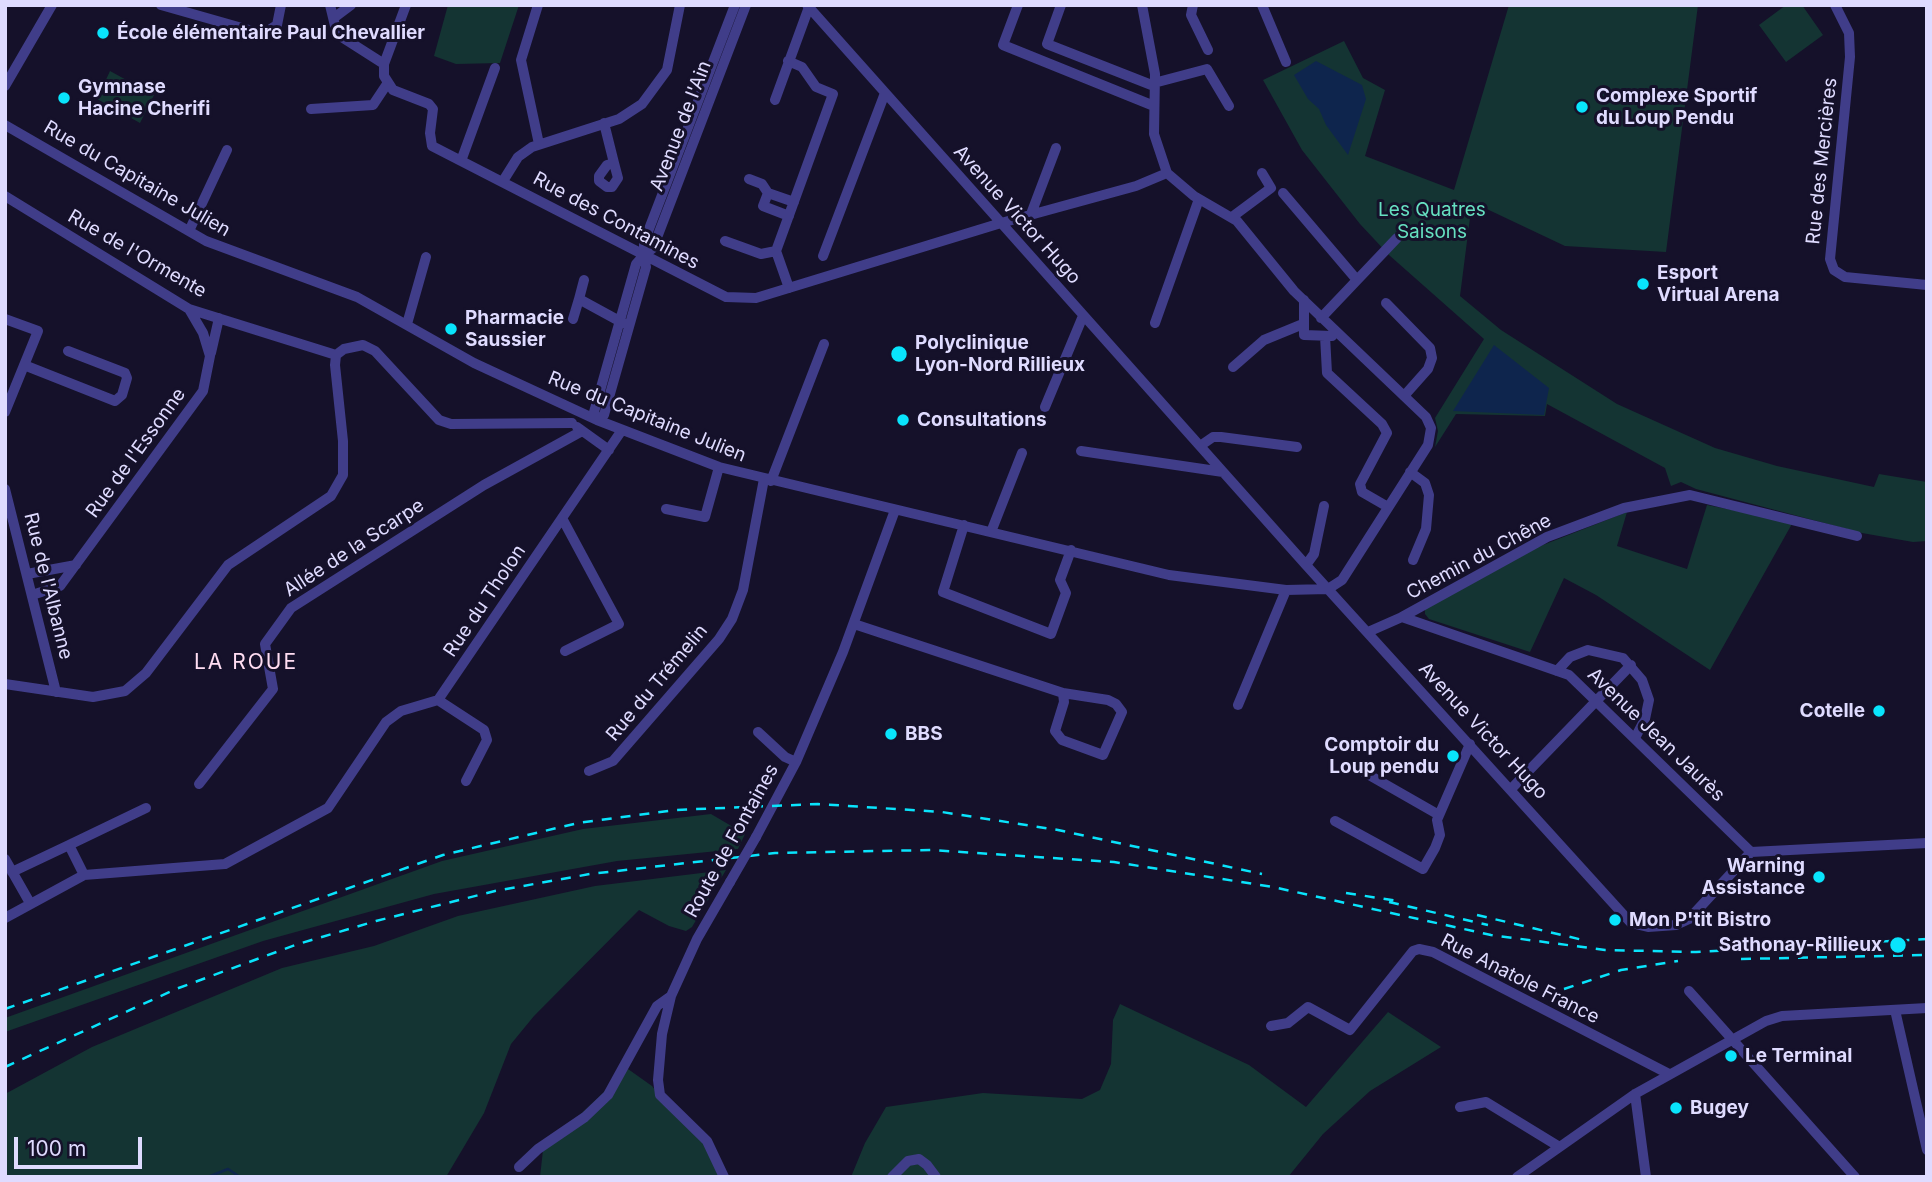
<!DOCTYPE html>
<meta charset="utf-8">
<style>
body{margin:0}
#map{position:relative;width:1932px;height:1182px;overflow:hidden;background:#15112a;font-family:Inter,sans-serif}
canvas{display:block}
.frame{position:absolute;inset:0;border:7px solid #dfdbff;pointer-events:none}
.scale{position:absolute;left:14px;top:1137px;width:128px;height:32px;box-sizing:border-box;border:4px solid #dfdbff;border-top:0;padding-left:9px;font-size:21px;line-height:24px;white-space:nowrap;color:#dfdbff;-webkit-text-stroke:5px #15112a;paint-order:stroke}
</style>
<div id="map">
<canvas width="1932" height="1182"></canvas>
<div class="frame"></div>
<div class="scale">100 m</div>
</div>
<script>
const c = document.querySelector('canvas').getContext('2d');
c.lineJoin = 'round';
function fillPath(path, color) { c.fillStyle = color; c.fill(path, 'evenodd'); }
const poly = rows => new Path2D(rows.map(r => 'M' + r).join(''));
function trace(path, color, width, dash) { c.strokeStyle = color; c.lineWidth = width; c.lineCap = dash ? 'butt' : 'round'; c.setLineDash(dash || []); c.stroke(path); }
function write(font, color, halo, rows, align = 'center') {
  c.font = font + ' Inter,sans-serif'; c.lineWidth = 6; c.setLineDash([]); c.textBaseline = 'middle'; c.strokeStyle = halo; c.fillStyle = color; for (const [text, x, y, turn = 0] of rows) {
    c.save(); c.translate(x, y); c.rotate((+turn || 0) * Math.PI / 180); c.textAlign = isNaN(turn) ? turn : align; if (halo) c.strokeText(text, 0, 0); c.fillText(text, 0, 0); c.restore();
  }
}
fillPath(poly([
 [448,5,519,5,500,63,456,64,434,56],
 [1509,5,1698,5,1666,252,1565,246,1472,202,1460,296,1501,330,1617,404,1715,448,1777,466,1874,487,1879,474,1927,482,1927,541,1913,542,1862,533,1696,489,1681,482,1671,486,1665,468,1547,404,1545,416,1456,414,1435,447,1438,431,1435,418,1484,339,1389,255,1360,224,1302,150,1263,80,1344,41,1363,78,1385,90,1365,156,1454,190],
 [1786,5,1802,5,1823,35,1786,62,1759,25],
 [110,71,154,95,140,123,97,99],
 [1707,505,1793,522,1710,670,1596,595,1564,578,1530,652,1429,619,1425,614,1425,609,1538,547,1627,512,1617,546,1687,569],
 [711,814,745,834,738,849,617,861,434,894,263,941,5,1032,5,1018,442,861,583,829],
 [726,870,692,927,686,931,669,926,639,910,534,1016,511,1044,484,1113,446,1177,5,1177,5,1094,92,1047,282,968,374,946,458,916,595,886],
 [1120,1004,1249,1065,1306,1107,1388,1012,1441,1047,1370,1091,1323,1134,1288,1177,851,1177,865,1143,886,1107,983,1093,1082,1099,1100,1090,1111,1064,1113,1020],
 [628,1069,652,1086,673,1112,702,1138,728,1177,540,1177,543,1150]
]), '#143433');
fillPath(poly([
 [1316,61,1362,85,1366,99,1348,155,1326,125,1319,109,1308,99,1294,75],
 [1494,345,1549,388,1544,415,1453,411]
]), '#0e254d');
trace(poly([
 [208,1177,228,1169,240,1177]
]), '#0e254d', 2.5);
trace(poly([
 [161,5,263,34,277,25,281,5],
 [330,5,337,34,384,64],
 [406,5,384,64,384,76,393,90,429,104,433,109,430,133,432,146,726,297,756,298,1001,223,1136,186,1167,173],
 [538,5,521,60,539,144],
 [735,5,644,242,644,255,646,267,604,415,597,420,594,412,636,264,644,255,653,248,746,5],
 [807,5,1306,565,1631,923,1648,927,1676,925,1689,919,1751,852,1927,843],
 [1018,5,1003,45,1154,106],
 [1061,5,1047,44,1154,86],
 [1193,5,1191,15,1208,50],
 [1262,5,1286,62],
 [1835,5,1849,33,1850,57,1830,259,1834,270,1845,277,1927,285],
 [335,17,351,5],
 [788,61,802,67,816,87,833,94,776,251,789,288],
 [1154,83,1207,69,1229,106],
 [5,86,52,5],
 [775,100,809,7],
 [311,109,373,105,387,84],
 [604,123,614,163,618,178,612,187,607,187,599,181,599,176,607,165,614,163],
 [5,125,206,241,357,297,474,363,597,420,719,467,1169,575,1286,590,1328,589,1342,580,1428,445,1431,428,1426,417,1294,291,1237,221,1194,196,1167,173,1154,134,1155,74,1142,5],
 [461,161,495,68],
 [749,179,762,184,768,193,794,202],
 [503,181,518,157,532,147,619,119,642,104,667,70,680,5],
 [768,193,763,206,789,216],
 [1283,193,1357,280],
 [5,196,189,309,336,355],
 [1031,214,1056,148],
 [1232,217,1271,188,1262,173],
 [189,231,227,150],
 [725,241,761,254,776,251],
 [823,256,885,93],
 [579,299,584,280],
 [1304,300,1304,335,1332,336],
 [1386,303,1430,348,1432,358,1428,369,1404,396],
 [1321,318,1397,238],
 [5,319,38,331,5,412],
 [573,319,579,299,623,323],
 [1155,323,1199,199],
 [407,324,426,257],
 [1325,336,1327,373,1382,424,1387,433,1360,484,1362,492,1388,507],
 [211,353,219,318],
 [24,365,115,401,122,395,127,378,125,373,68,351],
 [1233,367,1264,340,1303,324],
 [1045,407,1083,316],
 [577,427,609,450],
 [1200,446,1213,437,1221,437,1297,447],
 [1081,451,1223,472],
 [1410,472,1425,483,1429,495,1426,529,1413,560],
 [771,481,824,344],
 [5,489,56,692],
 [666,509,705,517,719,467],
 [562,518,619,624,565,651],
 [964,525,943,592,1051,634,1066,593,1060,580,1071,550],
 [991,532,1022,453],
 [1306,565,1314,554,1324,506],
 [27,574,76,565],
 [32,595,60,586,203,391,210,356,203,333,189,309],
 [1402,617,1547,537,1624,508,1690,495,1857,536],
 [854,624,1063,693,1064,702,1055,731,1062,740,1103,755,1122,712,1116,704,1108,700,1063,693],
 [1368,632,1402,617,1569,675,1751,852],
 [1557,671,1570,657,1588,650,1623,658,1642,680,1649,700,1645,719,1635,738],
 [5,684,93,697,125,691,146,673,228,565,331,496,343,475,343,441,335,365,336,355,344,349,363,345,375,351,439,420,451,424,572,423],
 [1238,705,1286,590],
 [758,732,785,757,796,762],
 [589,771,613,761,719,639,732,619,743,590,764,479],
 [1362,771,1439,815],
 [466,781,487,740,484,730,438,700,622,430],
 [199,784,273,689,265,644,291,608,484,485,582,431],
 [1512,788,1631,665],
 [1335,821,1423,869,1435,848,1440,835,1437,820,1470,744],
 [756,837,796,762,843,652,895,510],
 [69,845,146,808],
 [5,859,30,903],
 [12,872,69,845,84,875],
 [5,918,84,875,225,864,328,808,386,722,401,711,438,700],
 [1689,991,1855,1177],
 [1895,1010,1927,1150],
 [1271,1026,1288,1023,1308,1007,1350,1030,1413,951,1419,949,1433,952,1669,1074],
 [1635,1094,1646,1177],
 [1460,1107,1486,1102,1558,1146],
 [519,1167,538,1149,585,1117,608,1095,657,1006,671,996],
 [724,1177,707,1141,660,1095,658,1080,662,1034,671,996,697,939,730,882],
 [892,1177,908,1161,919,1159,927,1165,936,1177],
 [1517,1177,1635,1094,1766,1021,1782,1016,1927,1008]
]), '#403d89', 10);
trace(poly([
 [1346,893,1398,901],
 [1389,902,1488,925],
 [1477,915,1583,940],
 [1741,959,1927,955],
 [1564,989,1621,970,1678,961],
 [5,1009,443,855,578,823,675,810,818,804,942,812,1058,830,1262,874],
 [5,1067,176,989,298,944,376,921,495,891,590,874,775,853,932,850,1114,862,1273,887,1491,935,1605,950,1696,952,1927,939]
]), '#09e4fc', 2.5, [10, 9]);
trace(poly([
 [730,882,756,837]
]), '#403d89', 10);
for (const [x, y, r, color] of [
 [103,33,7,"#09e4fc"],
 [64,98,7,"#09e4fc"],
 [1582,107,7,"#09e4fc"],
 [1643,284,7,"#09e4fc"],
 [451,329,7,"#09e4fc"],
 [899,354,9,"#09e4fc"],
 [903,420,7,"#09e4fc"],
 [1879,711,7,"#09e4fc"],
 [891,734,7,"#09e4fc"],
 [1453,756,7,"#09e4fc"],
 [1819,877,7,"#09e4fc"],
 [1615,920,7,"#09e4fc"],
 [1898,945,9,"#09e4fc"],
 [1731,1056,7,"#09e4fc"],
 [1676,1108,7,"#09e4fc"]
]) { const dot = new Path2D(); dot.arc(x, y, r, 0, 2 * Math.PI); c.fillStyle = color; c.fill(dot); trace(dot, '#15112a', 2.5); }
write('bold 19px', '#dfdbff', '#15112a', [
 ["École élémentaire Paul Chevallier",117,33],
 ["Gymnase",78,87],
 ["Hacine Cherifi",78,109],
 ["Complexe Sportif",1596,96],
 ["du Loup Pendu",1596,118],
 ["Esport",1657,273],
 ["Virtual Arena",1657,295],
 ["Pharmacie",465,318],
 ["Saussier",465,340],
 ["Polyclinique",915,343],
 ["Lyon-Nord Rillieux",915,365],
 ["Consultations",917,420],
 ["Cotelle",1865,711,"right"],
 ["BBS",905,734],
 ["Comptoir du",1439,745,"right"],
 ["Loup pendu",1439,767,"right"],
 ["Warning",1805,866,"right"],
 ["Assistance",1805,888,"right"],
 ["Mon P'tit Bistro",1629,920],
 ["Sathonay-Rillieux",1882,945,"right"],
 ["Le Terminal",1745,1056],
 ["Bugey",1690,1108]
], 'left');
write('19px', '#dfdbff', '#15112a', [
 ["Avenue de l'Ain",681,126,-69],
 ["Rue des Mercières",1822,161,-84],
 ["Rue du Capitaine Julien",137,179,30],
 ["Avenue Victor Hugo",1017,215,48],
 ["Rue des Contamines",616,221,28],
 ["Rue de l'Ormente",137,254,30],
 ["Rue du Capitaine Julien",647,417,22],
 ["Rue de l'Essonne",136,453,-54],
 ["Allée de la Scarpe",354,548,-33],
 ["Chemin du Chêne",1479,557,-28],
 ["Rue de l'Albanne",48,586,76],
 ["Rue du Tholon",485,601,-56],
 ["Rue du Trémelin",657,683,-50],
 ["Avenue Victor Hugo",1483,731,47],
 ["Avenue Jean Jaurès",1656,735,44],
 ["Route de Fontaines",732,841,-61],
 ["Rue Anatole France",1520,979,27]
]);
write('19px', '#66e0c1', '#15112a', [
 ["Les Quatres",1432,210],
 ["Saisons",1432,232]
]);
c.letterSpacing = '2px';
write('21px', '#ffddf2', '#15112a', [
 ["LA ROUE",246,663]
]);
c.letterSpacing = '0px';
</script>
